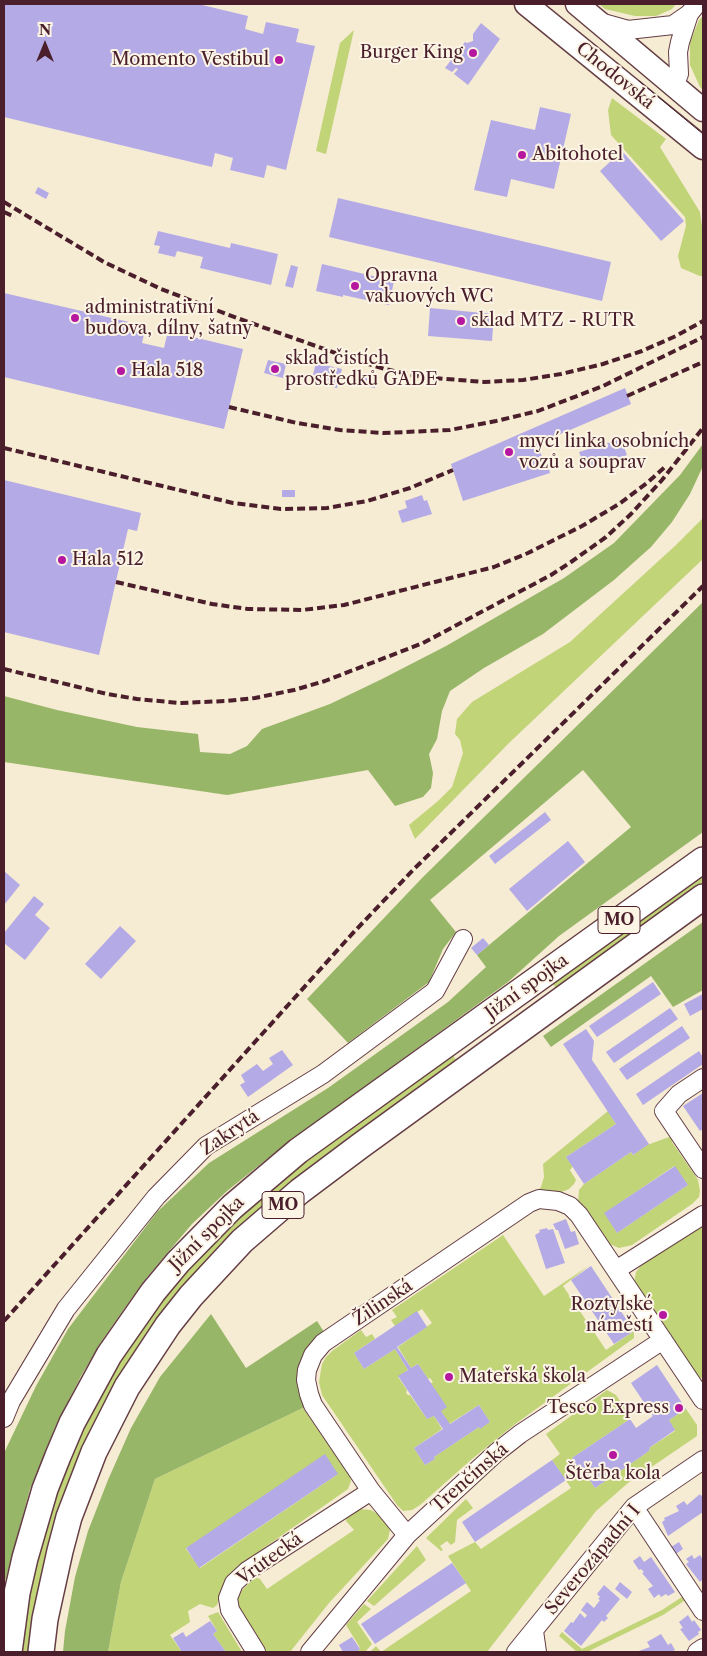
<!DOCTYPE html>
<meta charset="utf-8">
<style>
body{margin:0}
#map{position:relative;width:707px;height:1656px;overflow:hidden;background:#f6ebd3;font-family:"Libre Caslon Text",serif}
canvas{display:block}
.frame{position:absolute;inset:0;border:5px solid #4a1f2b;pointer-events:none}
.north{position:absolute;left:20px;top:20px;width:50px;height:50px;-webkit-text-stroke:4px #fcf5e5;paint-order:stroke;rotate:0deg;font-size:14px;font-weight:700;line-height:20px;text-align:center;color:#4a1f2b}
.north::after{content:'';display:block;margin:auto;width:18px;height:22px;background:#4a1f2b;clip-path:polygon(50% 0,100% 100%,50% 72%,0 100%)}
</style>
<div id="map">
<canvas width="707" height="1656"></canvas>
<div class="frame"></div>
<div class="north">N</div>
</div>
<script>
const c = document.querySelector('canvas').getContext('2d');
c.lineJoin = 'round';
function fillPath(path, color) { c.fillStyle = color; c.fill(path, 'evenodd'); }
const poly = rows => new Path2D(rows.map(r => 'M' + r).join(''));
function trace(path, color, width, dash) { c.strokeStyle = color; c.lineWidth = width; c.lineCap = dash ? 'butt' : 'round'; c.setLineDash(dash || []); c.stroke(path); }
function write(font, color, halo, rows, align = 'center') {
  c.font = font + ' "Libre Caslon Text",serif'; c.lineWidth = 4; c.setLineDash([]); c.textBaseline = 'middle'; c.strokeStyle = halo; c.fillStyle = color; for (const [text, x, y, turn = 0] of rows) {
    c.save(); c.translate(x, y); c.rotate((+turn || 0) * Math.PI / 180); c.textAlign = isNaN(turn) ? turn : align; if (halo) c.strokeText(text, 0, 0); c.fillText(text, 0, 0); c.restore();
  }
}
fillPath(poly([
 [599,4,676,4,672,9,656,16,635,16,605,9],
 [703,16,703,90,700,87,690,65,690,42,699,20],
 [354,30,326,154,316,151,340,43],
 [612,98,666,139,660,147,700,212,703,234,703,276,700,276,681,268,678,256,686,226,685,217,611,135,608,110],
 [703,518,703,559,509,743,415,839,409,825,438,801,452,787,463,753,460,740,455,734,457,719,472,702,570,642,676,545],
 [703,873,703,882,556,988,552,983],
 [452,1054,456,1060,314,1164,239,1226,221,1243,179,1290,139,1344,109,1393,91,1428,64,1493,52,1528,43,1565,28,1652,21,1652,28,1601,35,1566,57,1490,85,1425,117,1365,148,1319,198,1257,233,1221,309,1158],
 [608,1111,616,1124,566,1157,573,1166,570,1170,576,1180,574,1184,569,1189,559,1193,535,1194,541,1187,544,1177,543,1164],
 [672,1136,672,1142,698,1180,700,1191,699,1197,692,1204,632,1245,619,1248,610,1244,583,1205,580,1207,578,1202,579,1190,584,1184,631,1152,633,1155,647,1145],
 [674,1166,688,1185,617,1233,605,1213],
 [703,1223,703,1378,695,1377,634,1283,636,1272,643,1263],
 [503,1235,544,1296,590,1265,563,1286,606,1350,634,1331,634,1338,514,1425,472,1459,420,1505,412,1510,403,1511,397,1505,322,1395,319,1382,322,1364,326,1357,332,1351,361,1330,366,1337,372,1334,375,1339,354,1353,364,1369,395,1349,408,1370,398,1377,407,1390,406,1393,408,1395,410,1395,427,1419,434,1416,442,1429,414,1448,425,1465,435,1459,434,1457,479,1427,480,1428,490,1422,479,1405,449,1424,441,1411,431,1383,433,1382,430,1378,428,1379,418,1364,411,1368,398,1347,432,1323,422,1309,395,1326,391,1320,397,1317,392,1310],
 [607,1390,616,1395,630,1416,630,1419,572,1458,580,1469,582,1468,595,1488,642,1456,650,1450,649,1448,675,1431,669,1420,686,1409,697,1425,697,1436,628,1483,596,1511,487,1652,370,1652,376,1646,381,1652,471,1591,448,1556,475,1542,481,1549,571,1488,552,1460,560,1454,546,1434],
 [303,1408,350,1477,351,1481,348,1489,238,1566,230,1574,223,1586,217,1605,213,1608,200,1604,188,1611,190,1622,170,1635,182,1652,108,1652,121,1582,155,1479],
 [338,1474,200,1568,186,1549,186,1548],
 [466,1499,473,1508,457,1520,455,1542,451,1545,447,1541,440,1546,443,1550,441,1551,426,1538],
 [359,1509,371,1510,381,1516,390,1530,388,1539,329,1603,290,1652,263,1652,237,1611,236,1602,242,1590,255,1577,260,1579,267,1589,354,1530,346,1521,347,1515],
 [417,1546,426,1560,374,1606,367,1601],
 [685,1595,687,1599,663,1615,587,1652,577,1652,559,1636,562,1632,582,1649,662,1610],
 [364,1604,371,1609,357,1622,372,1644,365,1652,354,1652,360,1649,359,1646,346,1625],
 [218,1612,242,1652,226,1652,213,1634,217,1631,208,1616]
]), '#c1d477');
fillPath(poly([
 [703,444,703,466,690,494,672,522,651,547,614,580,543,634,484,668,450,691,442,711,437,739,429,754,433,773,431,788,423,797,395,806,368,770,227,795,4,762,4,696,57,710,137,727,198,734,200,752,230,754,247,746,262,729,330,704,382,679,446,646,564,578,614,543,680,475],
 [703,602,703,832,559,936,508,982,282,1147,227,1191,192,1224,147,1277,124,1309,101,1342,81,1376,56,1425,30,1489,4,1585,4,1453,36,1386,68,1329,157,1212,209,1163,328,1088,448,1002,486,967,477,955,631,827,583,770,430,900,456,932,443,949,429,982,348,1043,307,999,423,877],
 [703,922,703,990,673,1007,651,976,551,1047,543,1036],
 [211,1314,246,1368,317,1321,324,1332,316,1339,307,1406,155,1479,121,1582,108,1652,63,1652,65,1631,75,1577,88,1531,108,1480,131,1428,160,1377]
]), '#98b668');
fillPath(poly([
 [4,4,198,4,248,16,245,29,263,34,266,22,299,29,296,42,315,46,286,170,267,165,264,178,230,170,233,158,215,153,212,167,4,117],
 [481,23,500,39,468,85,454,74,458,69,456,68,452,72,445,68,465,42,467,43,473,41,473,34],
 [540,107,571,114,554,189,511,179,507,197,474,190,491,120,535,130],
 [622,151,684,221,661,241,600,171],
 [38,187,49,193,46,199,35,193],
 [338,198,611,262,602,301,329,237],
 [158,231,230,248,231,243,278,254,271,285,200,268,203,257,177,251,175,257,158,253,160,246,154,245],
 [322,264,394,281,389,305,343,295,343,297,316,291],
 [291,265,298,267,293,288,285,286],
 [4,293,146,326,142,343,164,348,168,331,243,349,224,429,4,377],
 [430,308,494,314,492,341,428,336],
 [268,360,286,364,283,378,264,373],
 [316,363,342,369,337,388,311,382],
 [358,376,376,380,375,388,357,384],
 [625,388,631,404,537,444,544,462,547,461,550,473,463,501,451,464],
 [621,439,627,455,603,465,602,462,585,468,579,452],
 [4,480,141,513,137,531,128,529,99,655,4,632],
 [282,490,295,490,295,497,282,497],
 [422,495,424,501,427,500,432,514,402,523,398,511,407,508,405,501],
 [545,812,551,820,495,864,489,856],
 [568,841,585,862,527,911,509,889],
 [4,871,20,885,4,905],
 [34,896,44,904,35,915,50,928,25,960,4,943,4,933],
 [120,926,136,941,101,979,85,964],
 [483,938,489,945,477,955,471,948],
 [653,982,661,994,597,1037,589,1026],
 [703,994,703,1009,690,1016,684,1004],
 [670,1008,678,1019,614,1063,606,1052],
 [682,1026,690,1038,627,1080,619,1069],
 [586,1029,594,1041,592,1060,649,1144,633,1155,631,1152,584,1184,566,1157,616,1124,563,1044],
 [282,1050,293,1065,248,1097,240,1085,245,1082,241,1075,257,1064,263,1071,273,1064,269,1058],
 [699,1051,703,1057,703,1064,643,1105,636,1094],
 [703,1093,703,1129,700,1131,683,1106],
 [675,1166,688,1185,617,1233,604,1213],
 [566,1219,571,1232,575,1231,579,1244,565,1249,558,1230,556,1230,553,1224],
 [547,1228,548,1230,553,1229,565,1263,546,1269,535,1235,540,1232,539,1230],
 [591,1266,634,1331,614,1344,571,1280],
 [417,1311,427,1327,397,1347,411,1368,418,1364,447,1407,441,1411,450,1424,479,1405,490,1422,480,1429,479,1427,434,1457,435,1459,425,1465,414,1448,443,1429,434,1416,427,1419,398,1376,408,1370,395,1349,364,1369,354,1353],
 [657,1365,686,1409,669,1420,675,1430,649,1448,650,1450,642,1456,595,1488,582,1468,580,1470,572,1458,630,1419,636,1428,653,1416,631,1383],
 [325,1454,338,1474,199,1568,186,1548],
 [552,1460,566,1480,475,1542,462,1522],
 [700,1494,701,1496,703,1494,703,1512,668,1536,662,1522,665,1520,664,1518,679,1511,676,1506,684,1501,687,1505],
 [679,1542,683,1549,673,1556,668,1549],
 [692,1555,694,1559,700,1555,703,1560,703,1579,700,1582,686,1564,689,1562,686,1559],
 [640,1556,644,1562,651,1557,675,1592,668,1596,666,1594,661,1597,659,1594,654,1598,648,1589,653,1586,642,1573,644,1572,641,1569,639,1570,633,1561],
 [452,1563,466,1583,375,1644,361,1624],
 [620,1582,632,1592,627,1599,615,1589],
 [604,1585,620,1599,606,1616,608,1618,604,1622,602,1620,581,1646,564,1631,571,1622,573,1623,580,1613,585,1618,587,1615,581,1610,587,1602,594,1608,600,1600,598,1599,600,1597,597,1594],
 [688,1615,692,1622,694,1620,701,1630,698,1632,699,1634,689,1641,680,1629,683,1628,679,1622],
 [210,1621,217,1631,213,1634,226,1652,182,1652,173,1638,183,1632,186,1637],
 [661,1634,668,1645,671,1643,675,1650,671,1652,636,1652,650,1647,647,1642],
 [352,1637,360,1649,356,1652,343,1652,339,1645]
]), '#b4aae6');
const minor = poly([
 [603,23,628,30,673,25,689,14,697,4],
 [674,86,679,74,678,52,680,42,689,14],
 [703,1078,679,1094,664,1111,703,1169],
 [616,1270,703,1215],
 [4,1418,11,1401,66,1309,156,1197,206,1146,323,1074,435,991,463,939],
 [634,1507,703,1611],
 [407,1535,371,1491,313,1405,309,1394,306,1380,307,1370,313,1355,323,1343,529,1203,539,1199,558,1201,570,1206,579,1215,703,1400],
 [534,1631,537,1652],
 [256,1652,230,1610,228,1598,234,1583,247,1571,371,1491],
 [310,1652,407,1535,497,1452,520,1434,663,1340],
 [516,1652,634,1507,703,1460],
 [697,1652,703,1648]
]);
const major = poly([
 [526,4,703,148],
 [577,4,703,110]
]);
const highway = poly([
 [9,1652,17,1593,25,1558,45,1489,58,1456,72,1423,109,1355,153,1292,178,1262,232,1207,298,1151,703,860],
 [41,1652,45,1619,60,1551,69,1517,94,1452,127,1387,168,1325,191,1296,242,1241,300,1191,360,1146,703,897]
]);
trace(minor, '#643e44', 20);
trace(major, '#643e44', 25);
trace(highway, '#643e44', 28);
trace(minor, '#fff', 18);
trace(major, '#fff', 22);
trace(highway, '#fff', 25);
trace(poly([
 [639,81,703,134]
]), '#4a1f2b', 1);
trace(poly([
 [4,202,104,262,161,289,237,318,361,362,385,369,422,377,484,382,523,380,561,374,603,364,642,351,676,336,703,321],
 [4,212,15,217],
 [627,396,703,362],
 [229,407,297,423,340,430,383,433,450,430,496,421,538,411,603,386,703,337],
 [4,448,233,503,281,509,327,508,367,501,410,488,453,470],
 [116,582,212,604,248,609,302,610,344,605,494,567,528,553,582,526,619,504,647,483,667,465],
 [4,669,107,694,137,699,180,703,226,701,255,698,294,690,325,681,423,643,551,575,571,562,606,537,631,514,662,480,703,428],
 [4,1321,352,934,414,869,703,586]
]), '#4a1f2b', 4, [8, 4]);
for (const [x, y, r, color] of [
 [473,53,5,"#b5179e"],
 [279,60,5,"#b5179e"],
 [522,155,5,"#b5179e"],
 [355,286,5,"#b5179e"],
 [75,318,5,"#b5179e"],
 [461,321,5,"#b5179e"],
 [275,369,5,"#b5179e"],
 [121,371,5,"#b5179e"],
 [509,452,5,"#b5179e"],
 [62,560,5,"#b5179e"],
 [663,1315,5,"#b5179e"],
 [449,1377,5,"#b5179e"],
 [679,1408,5,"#b5179e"],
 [613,1455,5,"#b5179e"]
]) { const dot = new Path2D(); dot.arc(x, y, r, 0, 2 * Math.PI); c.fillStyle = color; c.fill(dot); trace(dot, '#fcf5e5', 2); }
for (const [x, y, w] of [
 [619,920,42],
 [283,1205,42]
]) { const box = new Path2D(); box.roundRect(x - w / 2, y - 13.5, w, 27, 4); c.fillStyle = '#fcf5e5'; c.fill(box); trace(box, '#4a1f2b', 1); }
write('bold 16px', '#4a1f2b', null, [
 ["MO",619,920],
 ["MO",283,1205]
]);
write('18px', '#4a1f2b', '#fcf5e5', [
 ["Burger King",463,53,"right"],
 ["Momento Vestibul",269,60,"right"],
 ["Abitohotel",532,155],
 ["Opravna",365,276],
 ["vakuových WC",365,297],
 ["administrativní",85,308],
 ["budova, dílny, šatny",85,329],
 ["sklad MTZ - RUTR",471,321],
 ["sklad čistích",285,359],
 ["prostředků GADE",285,380],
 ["Hala 518",131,371],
 ["mycí linka osobních",519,442],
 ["vozů a souprav",519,463],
 ["Hala 512",72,560],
 ["Roztylské",653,1305,"right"],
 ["náměstí",653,1326,"right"],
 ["Mateřská škola",459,1377],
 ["Tesco Express",669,1408,"right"],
 ["Štěrba kola",613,1474,"center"]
], 'left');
write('18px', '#4a1f2b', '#fcf5e5', [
 ["Chodovská",615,76,39],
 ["Jižní spojka",527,987,-36],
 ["Zakrytá",230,1133,-34],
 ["Jižní spojka",207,1234,-45],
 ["Žilinská",383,1303,-34],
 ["Trenčínská",470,1478,-41],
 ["Vrútecká",270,1559,-36],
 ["Severozápadní I",593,1560,-50]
]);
</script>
